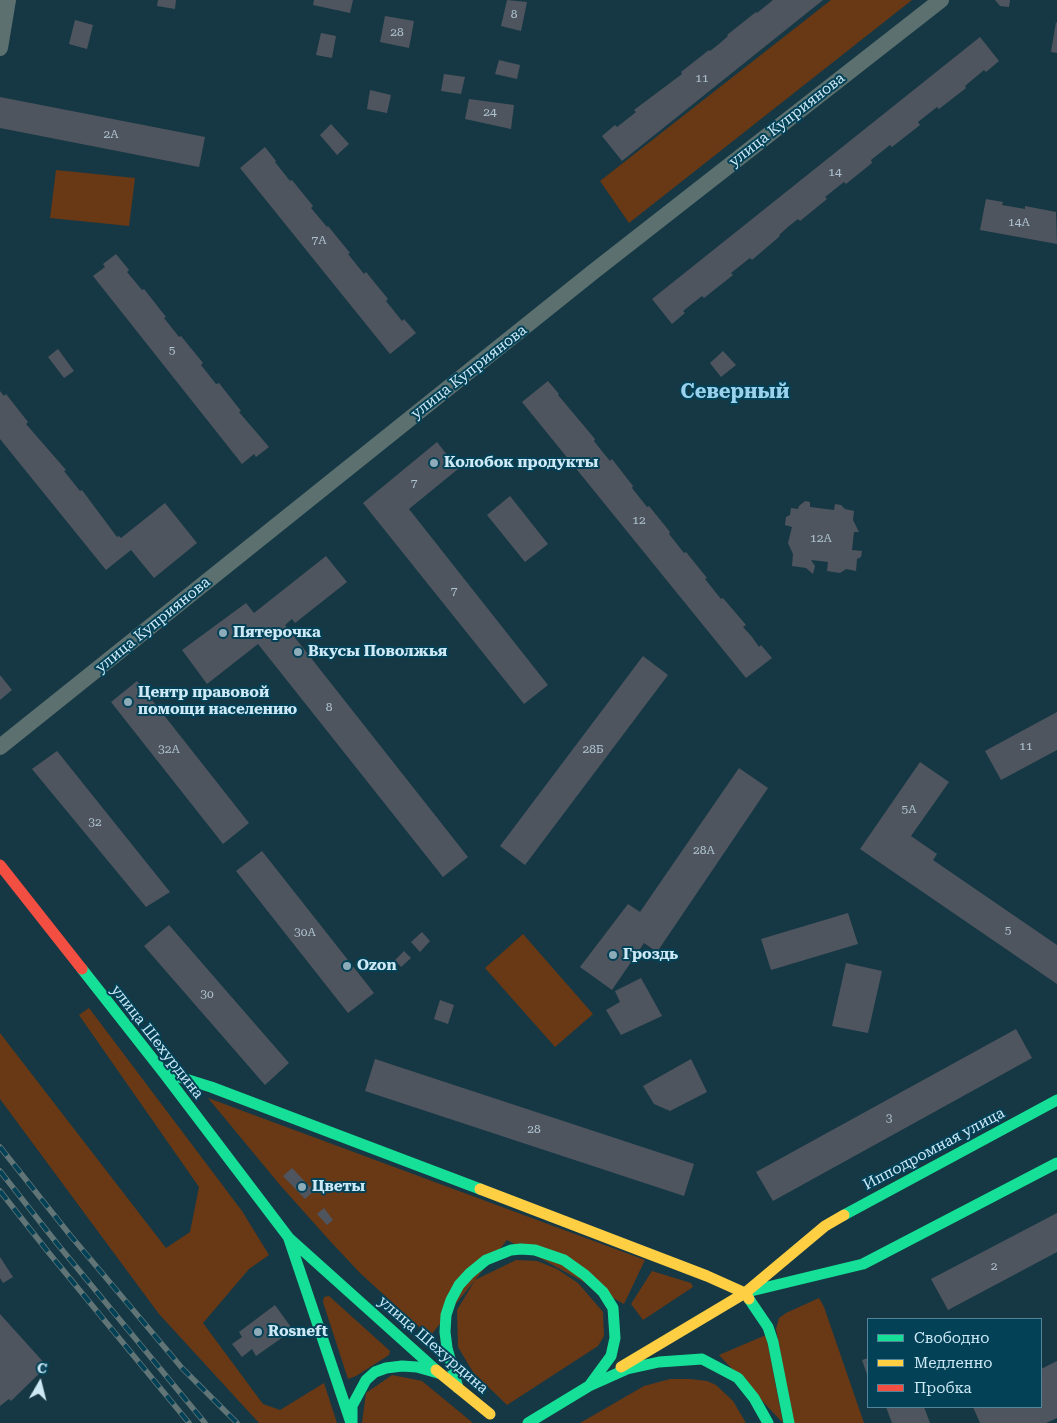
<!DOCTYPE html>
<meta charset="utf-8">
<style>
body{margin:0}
#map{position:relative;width:1057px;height:1423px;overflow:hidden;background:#163844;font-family:"Roboto Serif",serif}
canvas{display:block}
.legend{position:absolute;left:867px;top:1318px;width:175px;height:90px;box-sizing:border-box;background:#034157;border:1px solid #548497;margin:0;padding:6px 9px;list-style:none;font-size:15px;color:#cde9f6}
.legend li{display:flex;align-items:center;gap:10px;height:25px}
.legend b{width:25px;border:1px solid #548497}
.north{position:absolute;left:15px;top:1358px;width:50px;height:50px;-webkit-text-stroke:4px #034157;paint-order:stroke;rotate:8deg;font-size:14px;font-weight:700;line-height:20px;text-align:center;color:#cde9f6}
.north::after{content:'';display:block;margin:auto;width:18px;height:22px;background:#cde9f6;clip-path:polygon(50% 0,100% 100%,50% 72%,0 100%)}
</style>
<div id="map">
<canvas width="1057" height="1423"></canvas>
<ul class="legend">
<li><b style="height:6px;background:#16e098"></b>Свободно</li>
<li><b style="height:6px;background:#ffcf43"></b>Медленно</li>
<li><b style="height:6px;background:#f24e42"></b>Пробка</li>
</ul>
<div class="north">С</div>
</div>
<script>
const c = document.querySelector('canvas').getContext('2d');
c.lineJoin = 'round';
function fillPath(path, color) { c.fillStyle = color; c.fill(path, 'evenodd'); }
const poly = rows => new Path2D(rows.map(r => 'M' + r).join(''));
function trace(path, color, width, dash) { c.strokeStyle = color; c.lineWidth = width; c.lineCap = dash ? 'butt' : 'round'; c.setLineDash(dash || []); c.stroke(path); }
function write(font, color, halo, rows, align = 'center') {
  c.font = font + ' "Roboto Serif",serif'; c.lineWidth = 4; c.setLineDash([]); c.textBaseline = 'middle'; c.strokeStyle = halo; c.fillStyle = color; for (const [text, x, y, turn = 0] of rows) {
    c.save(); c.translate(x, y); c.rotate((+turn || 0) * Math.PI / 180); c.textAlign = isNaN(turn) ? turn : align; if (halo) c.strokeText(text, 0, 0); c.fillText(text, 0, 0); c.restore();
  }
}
fillPath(poly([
 [831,0,912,0,629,223,600,181],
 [56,170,135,178,129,226,50,218],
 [523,934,593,1014,555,1047,485,968],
 [89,1008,242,1211,269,1255,249,1269,203,1323,263,1404,280,1410,324,1383,337,1423,259,1423,159,1314,0,1099,0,1033,166,1248,190,1232,199,1187,79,1015],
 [208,1098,645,1260,624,1304,507,1240,431,1335,428,1335,360,1273,330,1241,280,1185],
 [516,1260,537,1261,557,1269,578,1283,603,1312,604,1336,598,1346,507,1405,473,1372,458,1347,457,1310,475,1280],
 [652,1271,691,1283,693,1287,643,1320,631,1304],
 [329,1296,390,1351,389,1355,356,1376,348,1379,323,1302,324,1297],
 [819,1298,824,1307,864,1423,794,1423,776,1329,779,1318,786,1313],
 [766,1335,783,1423,719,1355],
 [392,1375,422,1381,473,1423,362,1423,366,1393],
 [670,1379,690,1379,707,1381,716,1385,733,1401,746,1423,580,1423,644,1386]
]), '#693815');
fillPath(poly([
 [158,0,176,0,175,9,157,6],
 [314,0,353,0,350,13,313,5],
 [507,0,527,2,521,31,501,26],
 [773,0,823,0,622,161,602,136,615,125,617,127,626,120,636,112,634,110,682,74,681,72,709,50,710,51,719,44,728,36,727,35,756,12,757,13],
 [995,0,1010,0,1009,7,1000,6],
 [385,16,414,21,409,48,380,42],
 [75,20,93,25,87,49,69,44],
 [1056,22,1057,23,1057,53,1051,52],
 [321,33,336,36,332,58,316,55],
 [980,37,999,61,986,72,984,70,965,86,966,88,939,109,937,107,918,122,920,125,892,147,890,145,871,160,872,163,846,184,844,182,825,197,827,199,800,221,798,219,789,226,779,235,780,236,752,260,750,258,741,265,731,273,733,275,704,298,702,296,683,311,685,313,672,324,652,299],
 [499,60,520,65,517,79,495,74],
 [444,74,465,77,461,94,441,91],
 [370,90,391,95,387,113,367,109],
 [0,97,205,137,199,167,0,128],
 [469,99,514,105,511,129,465,119],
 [331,124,349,144,337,155,320,135],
 [265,147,276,161,275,162,290,181,292,180,313,206,311,208,327,227,328,226,350,253,348,254,364,274,366,272,388,299,386,301,402,321,404,319,416,333,390,354,240,168],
 [986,199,1003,202,1002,205,1025,209,1025,206,1056,212,1057,244,980,230],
 [116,254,129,270,127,272,142,290,144,289,166,317,164,318,179,337,181,336,203,363,201,365,216,384,219,383,241,411,239,412,269,447,256,457,254,454,242,464,93,276,105,267,103,264],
 [58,349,74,371,64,378,48,357],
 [723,351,736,365,721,377,710,363],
 [548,381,559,394,558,395,595,439,594,441,601,450,610,461,612,459,633,486,632,488,647,507,649,506,670,532,669,534,684,553,686,552,707,578,705,579,721,599,723,598,746,625,743,627,752,637,759,647,761,645,772,658,746,678,522,402],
 [0,391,4,396,6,394,28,422,26,424,66,470,64,471,80,491,82,490,117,537,119,536,121,538,165,503,197,543,154,578,131,550,106,570,0,439],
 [437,442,458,469,409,509,548,685,524,704,363,503],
 [510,496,548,544,525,562,487,515],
 [805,501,810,502,810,507,834,510,835,504,841,505,845,509,854,511,853,520,859,532,854,532,852,550,862,551,861,557,857,559,856,571,846,569,840,573,827,571,828,562,811,560,815,566,813,574,806,568,792,566,793,554,788,543,792,527,785,525,786,517,790,515,791,508,798,509,799,506],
 [326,556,347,582,295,623,292,619,285,625,468,857,443,877,258,644,207,684,182,650,246,603,254,613],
 [643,656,668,675,525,865,500,846],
 [0,675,12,690,0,700],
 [137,681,249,823,223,844,111,702],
 [1057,712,1057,750,1001,780,985,751],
 [57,751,170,892,146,907,32,769],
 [920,762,949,782,911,836,937,854,933,860,1057,945,1057,984,860,849],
 [739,768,768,788,657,952,644,943,612,990,580,967,628,904,640,912],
 [262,851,374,993,348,1013,236,871],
 [848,913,858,944,771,970,761,939],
 [169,925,289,1063,265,1085,144,946],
 [422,932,430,941,420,952,411,942],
 [404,951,411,958,401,967,395,960],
 [846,963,882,971,868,1033,832,1026],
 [641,978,662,1016,621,1035,606,1010,620,1002,615,991],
 [440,1000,454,1005,448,1024,434,1019],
 [1016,1029,1032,1058,773,1201,756,1172],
 [375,1059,694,1164,684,1196,365,1091],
 [691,1059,707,1092,670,1111,654,1104,643,1086],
 [292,1168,314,1191,305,1199,283,1176],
 [324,1208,333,1220,327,1225,317,1214],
 [1057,1213,1057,1252,948,1310,931,1279],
 [0,1257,13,1277,3,1283,0,1278],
 [275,1305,293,1330,256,1356,252,1349,242,1357,232,1344,242,1337,239,1332],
 [0,1314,47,1366,11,1401,9,1399,0,1406],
 [868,1358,868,1377,862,1360],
 [1057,1361,1057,1418,1046,1423,980,1423,973,1407,1041,1407,1041,1369],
 [886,1407,924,1407,930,1423,892,1423]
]), '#4f555f');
trace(poly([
 [0,48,8,0],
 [0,747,593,272,941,0]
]), '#5c706f', 16);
trace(poly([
 [82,969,163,1072,289,1238,436,1370],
 [163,1072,211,1087,480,1189],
 [844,1215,1057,1100],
 [289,1239,351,1423],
 [751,1291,863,1264,1057,1163],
 [749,1299,768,1327,773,1342,789,1423],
 [458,1388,447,1348,445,1332,446,1315,451,1300,459,1285,470,1273,486,1260,511,1250,521,1249,535,1250,564,1260,585,1275,603,1292,613,1308,615,1338,611,1356,589,1386],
 [352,1423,352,1406,366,1380,375,1372,386,1368,402,1366,417,1367,438,1373],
 [528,1423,589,1386,627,1369,659,1362,702,1359,738,1378,754,1398,768,1423]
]), '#16e098', 11);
trace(poly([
 [480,1189,707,1276,745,1293,749,1299],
 [621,1367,745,1293,825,1226,844,1215],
 [436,1370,490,1414]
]), '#ffcf43', 11);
trace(poly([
 [0,865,82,969]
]), '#f24e42', 11);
const rail = poly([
 [0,1147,70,1235,182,1368,237,1423],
 [0,1171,59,1246,205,1423],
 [0,1191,49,1253,189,1423]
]);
trace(rail, '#617577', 5.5);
trace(rail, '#034157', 4, [11]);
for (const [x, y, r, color] of [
 [434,463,5,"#8dabb8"],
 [223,633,5,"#8dabb8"],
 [298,652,5,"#8dabb8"],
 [128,702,5,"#8dabb8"],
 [613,955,5,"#8dabb8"],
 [347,966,5,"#8dabb8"],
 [302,1187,5,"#8dabb8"],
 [258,1332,5,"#8dabb8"]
]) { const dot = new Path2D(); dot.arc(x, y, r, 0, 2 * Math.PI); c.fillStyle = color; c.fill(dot); trace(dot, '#034157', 2); }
write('12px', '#aec4d0', null, [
 ["8",514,14],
 ["28",397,32],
 ["11",702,78],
 ["24",490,112],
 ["2А",111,134],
 ["14",835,172],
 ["14А",1019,222],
 ["7А",319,240],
 ["5",172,350],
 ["7",414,483],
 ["12",639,520],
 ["12А",821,538],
 ["7",454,591],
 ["8",329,707],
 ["11",1026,746],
 ["32А",169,749],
 ["28Б",593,749],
 ["5А",909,809],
 ["32",95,822],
 ["28А",704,850],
 ["5",1008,930],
 ["30А",305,932],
 ["30",207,994],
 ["3",889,1118],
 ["28",534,1129],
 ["2",994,1266]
]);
write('15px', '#cde9f6', '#034157', [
 ["улица Куприянова",787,120,-38],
 ["улица Куприянова",469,372,-38],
 ["улица Куприянова",153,625,-39],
 ["улица Шехурдина",157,1042,52],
 ["Ипподромная улица",934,1149,-28],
 ["улица Шехурдина",433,1345,41]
]);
write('bold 15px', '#cde9f6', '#034157', [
 ["Колобок продукты",444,463],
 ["Пятерочка",233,633],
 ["Вкусы Поволжья",308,652],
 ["Центр правовой",138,693],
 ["помощи населению",138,710],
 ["Гроздь",623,955],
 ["Ozon",357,966],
 ["Цветы",312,1187],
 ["Rosneft",268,1332]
], 'left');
write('bold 20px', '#9ad1ec', '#034157', [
 ["Северный",735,392]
]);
</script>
